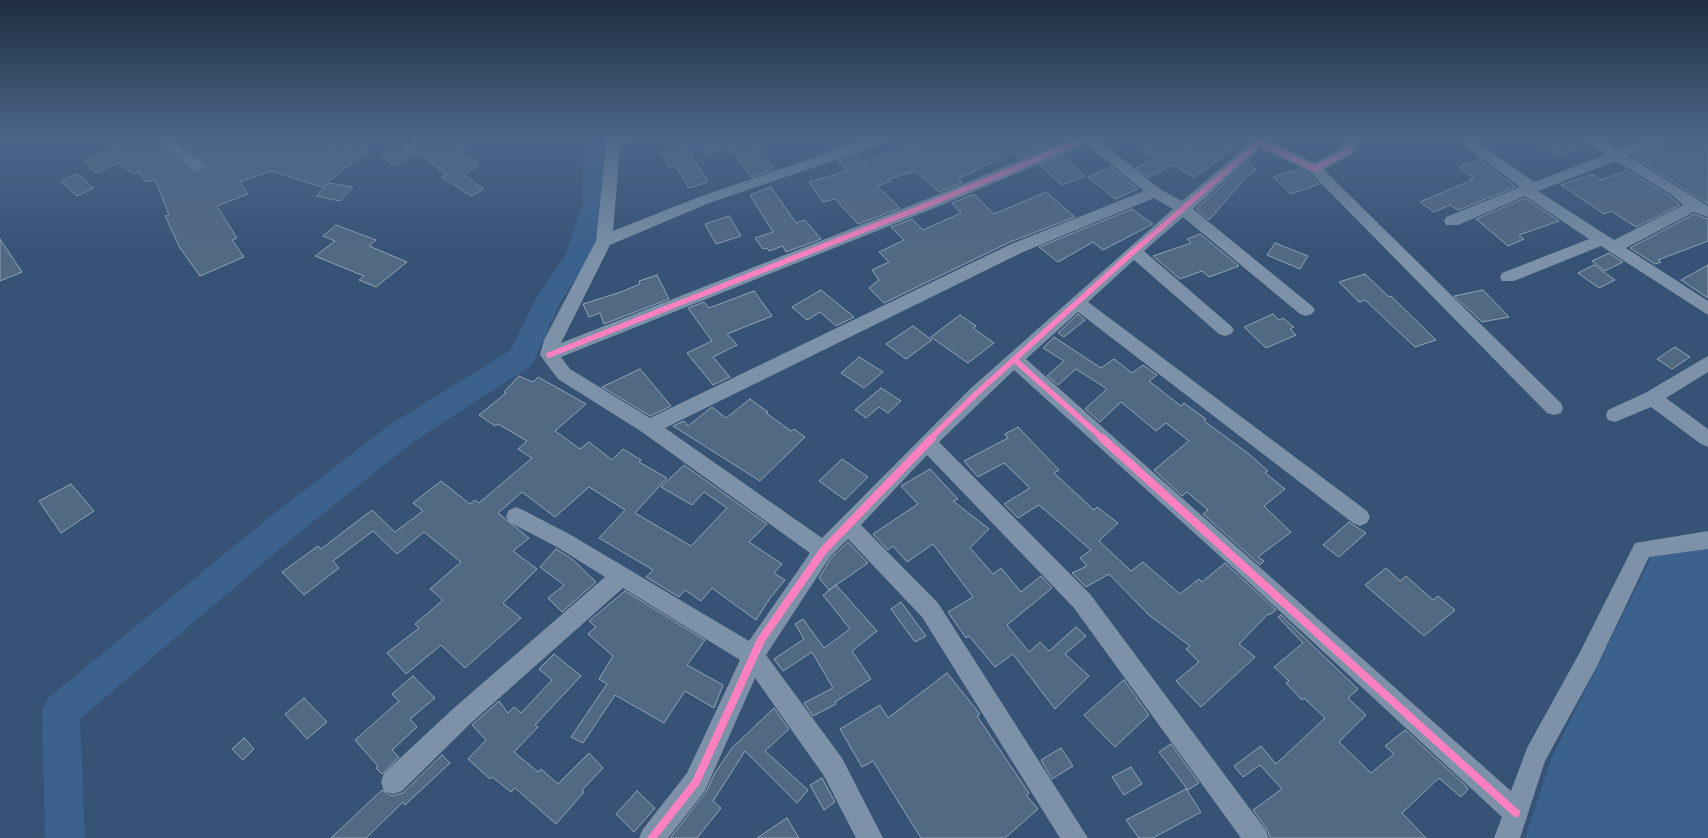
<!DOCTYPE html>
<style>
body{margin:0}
canvas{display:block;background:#365274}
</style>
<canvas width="1708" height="838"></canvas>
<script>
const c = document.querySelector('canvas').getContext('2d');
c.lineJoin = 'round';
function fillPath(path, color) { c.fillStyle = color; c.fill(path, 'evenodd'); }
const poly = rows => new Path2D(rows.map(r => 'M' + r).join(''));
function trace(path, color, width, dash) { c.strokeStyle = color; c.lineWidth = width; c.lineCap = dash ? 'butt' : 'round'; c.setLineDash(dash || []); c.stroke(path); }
fillPath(poly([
 [1708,548,1708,838,1525,838,1552,757,1653,554]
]), '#3b618d');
fillPath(poly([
 [583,137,605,137,606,205,591,256,562,299,532,365,413,442,295,536,80,719,85,838,45,838,42,711,48,698,271,516,391,424,511,350,537,296,566,254,582,205,583,137]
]), '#3b618d');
const building = poly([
 [119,137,154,137,197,173,207,166,186,146,196,143,193,137,325,137,337,151,358,140,370,147,322,187,271,171,240,182,248,194,217,206,237,238,232,240,244,257,200,276,180,248,165,216,169,215,155,179,145,182,139,171,134,174,119,163,96,173,84,162,125,142,119,137],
 [423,137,472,137,457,145,466,151,461,154,479,165,463,175,484,189,471,196,442,177,447,174,438,169,440,168,406,147,423,137],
 [716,137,754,137,753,142,774,169,751,177,730,148,707,154,697,142,716,137],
 [823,137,845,137,849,143,832,150,823,137],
 [937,137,1070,137,1020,158,1013,153,973,171,974,172,959,178,963,182,939,192,915,171,889,179,891,181,877,186,900,208,858,224,835,199,823,202,809,182,847,171,839,161,858,154,863,162,937,137],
 [1127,137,1158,137,1176,150,1201,137,1252,137,1194,177,1173,165,1148,177,1136,168,1156,159,1127,137],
 [1558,137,1577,137,1586,144,1560,156,1542,145,1558,137],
 [1602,137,1632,137,1637,140,1618,148,1602,137],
 [1678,137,1708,137,1708,204,1632,156,1678,137],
 [400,145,414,154,394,165,380,156,400,145],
 [685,145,708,182,689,188,675,165,670,167,661,152,685,145],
 [1062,156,1085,176,1062,185,1040,165,1062,156],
 [1479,159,1516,187,1458,210,1450,205,1434,212,1420,202,1472,180,1470,179,1474,178,1459,167,1479,159],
 [1249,161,1256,170,1246,177,1209,220,1196,209,1249,161],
 [1111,167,1138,189,1115,199,1088,177,1111,167],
 [1300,169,1309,174,1319,184,1291,194,1273,177,1300,169],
 [1627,170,1671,197,1680,205,1636,227,1611,211,1604,214,1561,185,1592,174,1601,180,1627,170],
 [77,174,94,188,77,196,61,181,77,174],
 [329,183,353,187,340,201,316,196,329,183],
 [771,187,796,223,805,220,821,239,786,252,783,246,769,251,767,248,763,249,755,238,773,232,750,195,771,187],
 [1046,192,1075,217,1010,242,884,303,869,288,879,280,872,270,889,262,879,252,904,240,891,227,912,219,923,230,961,213,952,203,974,194,994,214,1046,192],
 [1525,198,1559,221,1519,235,1524,239,1508,246,1476,219,1525,198],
 [1132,209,1153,224,1103,250,1093,242,1058,262,1039,247,1132,209],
 [1694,214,1708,219,1708,241,1658,260,1661,262,1655,264,1630,248,1694,214],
 [729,216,741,236,716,244,705,224,729,216],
 [336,225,376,240,369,246,407,262,376,287,359,280,364,276,315,256,335,241,323,236,336,225],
 [1200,234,1239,266,1209,277,1202,271,1180,279,1153,256,1191,243,1187,239,1200,234],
 [0,239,22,272,0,281,0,239],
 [1275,243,1308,256,1300,269,1267,255,1275,243],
 [1609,253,1623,262,1605,271,1592,261,1609,253],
 [1594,265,1615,280,1599,288,1578,273,1594,265],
 [1708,265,1708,298,1681,280,1708,265],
 [1365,274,1389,297,1391,296,1436,340,1415,347,1365,300,1359,302,1339,282,1365,274],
 [657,275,669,299,604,324,600,313,589,317,583,304,621,292,640,284,639,281,657,275],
 [821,290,854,317,836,326,820,312,807,320,792,307,821,290],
 [1483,290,1509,317,1482,322,1454,296,1483,290],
 [754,291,772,316,727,334,737,345,713,357,730,377,713,385,687,353,712,341,688,308,704,302,709,308,754,291],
 [1078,314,1085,320,1064,337,1058,333,1078,314],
 [1273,314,1279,320,1283,318,1294,327,1290,329,1296,335,1266,348,1244,327,1273,314],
 [960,315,976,326,973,328,994,343,968,363,931,337,960,315],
 [913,326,932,340,906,359,886,344,913,326],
 [1054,337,1101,368,1114,359,1132,373,1143,365,1157,375,1149,381,1181,406,1184,403,1206,419,1204,421,1249,454,1268,471,1265,473,1285,489,1264,506,1291,532,1258,557,1264,561,1260,565,1203,514,1208,510,1187,492,1182,496,1154,470,1189,441,1166,423,1156,431,1121,402,1100,422,1085,409,1107,389,1076,369,1058,385,1047,376,1064,361,1043,348,1054,337],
 [1675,347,1690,357,1672,369,1657,359,1675,347],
 [859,357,883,372,864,388,841,373,859,357],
 [640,369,671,406,650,416,602,387,640,369],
 [519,376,533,382,538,377,586,404,555,431,580,449,589,442,612,460,623,449,641,460,639,462,667,478,635,513,691,546,727,508,704,492,692,505,661,487,684,465,767,524,749,542,782,564,774,573,785,580,770,598,756,620,712,588,701,601,685,590,679,597,646,577,653,570,599,538,625,510,589,487,555,517,522,492,498,513,529,538,513,551,537,569,503,603,521,618,465,668,441,645,406,674,387,653,419,628,415,624,443,600,430,589,461,562,424,532,397,554,373,531,333,561,339,568,304,595,282,572,318,546,321,549,372,510,395,532,423,511,413,503,441,481,470,504,475,500,479,503,532,458,518,449,527,441,498,424,495,426,479,415,506,393,504,392,519,376],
 [881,388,901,401,888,413,879,407,866,418,855,410,881,388],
 [750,399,768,412,766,413,791,431,794,429,805,437,760,481,673,426,684,421,688,426,712,407,726,418,750,399],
 [1018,427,1059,470,1054,473,1094,510,1097,507,1118,523,1099,541,1131,571,1143,562,1180,594,1199,579,1202,582,1225,563,1276,610,1269,615,1268,614,1239,644,1255,657,1201,707,1176,681,1199,662,1186,649,1190,646,1149,615,1109,574,1086,587,1072,573,1087,566,1080,558,1091,550,1039,505,1018,518,1004,504,1030,488,1004,463,978,477,964,461,1008,438,1005,434,1018,427],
 [842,459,868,477,845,500,819,481,842,459],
 [930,469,958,499,953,501,989,529,970,548,993,574,1001,568,1021,592,1041,576,1052,588,1007,625,1029,652,1040,642,1049,651,1076,627,1086,636,1065,654,1089,676,1055,709,1013,654,995,667,969,636,966,638,948,612,973,597,933,544,907,562,893,546,888,550,873,534,918,504,901,486,930,469],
 [71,484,94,511,61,533,39,501,71,484],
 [1349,522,1366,533,1339,557,1323,545,1349,522],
 [848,542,868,563,829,590,819,578,831,558,848,542],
 [556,549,572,559,596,582,562,612,548,598,564,585,540,567,556,549],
 [1386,568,1400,581,1406,576,1433,600,1438,596,1455,610,1424,636,1365,585,1386,568],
 [836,585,877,631,852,651,871,679,835,702,836,704,813,716,804,703,833,688,812,652,783,671,774,659,804,639,795,624,803,619,824,648,850,629,823,595,836,585],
 [625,591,705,640,687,665,723,685,714,708,685,691,664,723,615,695,583,743,571,737,607,684,599,679,613,656,588,634,596,627,589,621,625,591],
 [901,602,926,636,915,642,891,609,901,602],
 [1281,615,1358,689,1348,698,1366,715,1339,742,1371,773,1394,754,1385,746,1405,730,1467,787,1468,789,1461,797,1439,778,1402,813,1426,838,1271,838,1266,828,1253,810,1282,789,1260,765,1243,777,1234,766,1261,746,1276,764,1325,718,1304,698,1302,700,1286,683,1289,681,1274,667,1303,643,1278,617,1281,615],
 [554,654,581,676,535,725,538,727,514,752,538,772,541,769,558,784,589,753,603,768,582,790,584,792,556,824,515,788,511,792,492,777,490,779,468,759,486,740,472,725,499,701,508,713,514,707,521,713,552,680,539,669,554,654],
 [947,673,980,714,977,716,1029,793,1026,795,1038,809,1005,838,921,838,873,761,862,767,840,729,880,705,888,718,947,673],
 [413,676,435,698,410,719,417,727,392,750,399,757,382,774,376,768,378,766,355,740,399,701,392,694,413,676],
 [1124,680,1149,715,1115,747,1084,715,1124,680],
 [304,698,327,722,307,739,285,714,304,698],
 [774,708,789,729,765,751,808,790,797,803,745,751,713,801,721,808,697,838,670,838,706,792,715,773,732,748,774,708],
 [244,738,254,749,243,760,232,749,244,738],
 [1171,744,1199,783,1188,790,1159,752,1171,744],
 [1061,748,1073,766,1052,779,1041,760,1061,748],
 [442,755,450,763,405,805,403,802,366,838,331,838,382,790,392,796,403,793,442,755],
 [1131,767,1142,784,1124,795,1112,777,1131,767],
 [822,778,835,802,824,810,810,785,822,778],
 [1186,789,1201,812,1153,838,1139,838,1126,820,1186,789],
 [637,791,655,808,634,832,616,814,637,791],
 [787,818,799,838,757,838,787,818]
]);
fillPath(building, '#526984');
trace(building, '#92a2b6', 1);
fillPath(poly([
 [156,137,172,137,205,166,198,171,193,169,156,137],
 [607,137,642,137,620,147,613,231,699,197,874,137,896,137,894,140,709,203,610,245,561,343,927,199,1076,137,1095,137,1160,189,1182,201,1255,139,1265,139,1315,163,1342,148,1344,137,1363,137,1357,141,1354,153,1324,170,1561,403,1563,408,1561,413,1554,415,1547,413,1310,172,1261,148,1193,209,1312,306,1315,310,1312,314,1306,316,1300,314,1183,217,1144,251,1231,326,1234,330,1231,334,1225,336,1219,334,1134,260,1088,302,1367,511,1370,517,1367,523,1360,526,1353,523,1078,312,1026,359,1511,791,1527,748,1580,652,1635,543,1708,531,1708,549,1649,557,1596,668,1545,761,1520,838,1494,838,1502,817,1233,568,1014,370,939,442,1090,594,1265,829,1269,838,1241,838,1074,608,927,455,861,525,938,603,1088,838,1060,838,922,617,848,539,830,557,766,655,842,758,883,838,856,838,824,776,755,678,705,791,668,838,639,838,643,829,687,773,740,660,623,588,470,724,402,791,393,794,384,791,381,782,384,773,454,708,605,577,557,547,509,522,506,516,509,510,516,507,523,510,571,535,749,641,810,553,642,432,558,379,540,355,544,340,596,241,607,137],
 [1086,144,1144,191,1011,244,650,418,570,369,561,357,937,207,1086,144],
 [1154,198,1173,209,970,389,822,538,665,428,1023,252,1154,198],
 [1453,137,1470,137,1534,182,1605,155,1579,137,1597,137,1618,150,1651,137,1672,137,1628,156,1708,206,1708,217,1694,212,1626,248,1708,301,1708,315,1601,246,1514,281,1502,281,1500,277,1502,273,1589,239,1525,196,1458,225,1446,225,1444,221,1446,217,1520,187,1453,137],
 [1616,161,1672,195,1683,205,1614,240,1538,191,1616,161],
 [1708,356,1708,372,1666,398,1708,429,1708,447,1701,444,1651,407,1615,422,1608,420,1606,415,1608,410,1645,393,1708,356]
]), '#7d92a8');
trace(poly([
 [549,355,932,203,1087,138],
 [1015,360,1103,439],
 [930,439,976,394,1134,251,1260,142,1315,169,1349,150,1350,139,1356,137]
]), '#ff80c0', 5.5);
trace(poly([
 [1102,438,1516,813],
 [652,838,696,782,761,640,823,551,932,438]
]), '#ff80c0', 8);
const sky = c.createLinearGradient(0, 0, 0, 255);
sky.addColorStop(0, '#1e2d40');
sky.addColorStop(0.54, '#4c6688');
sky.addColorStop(1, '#4c668800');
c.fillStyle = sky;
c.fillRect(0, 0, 1708, 255);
</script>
